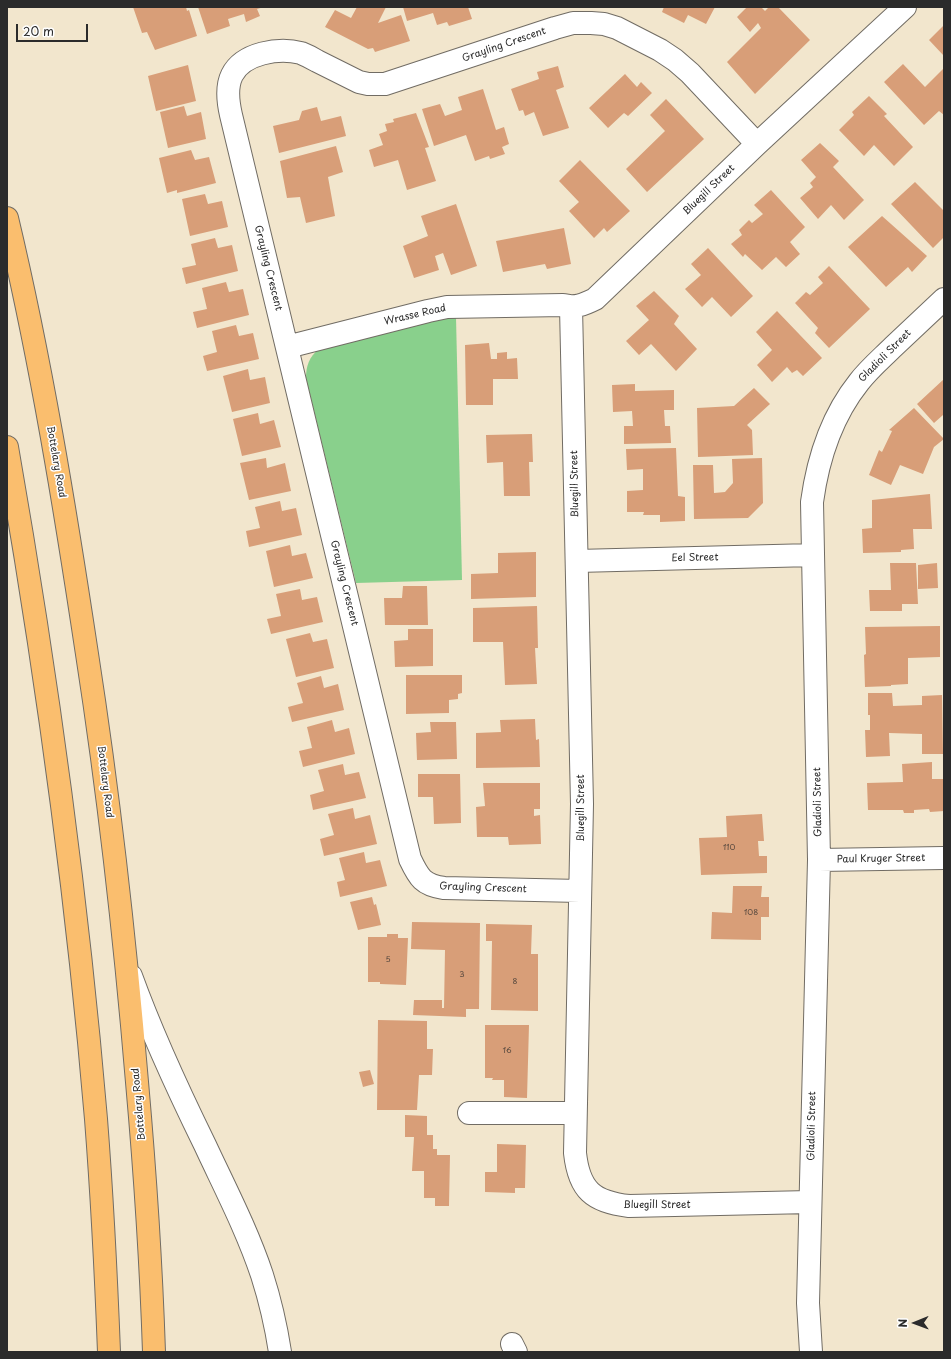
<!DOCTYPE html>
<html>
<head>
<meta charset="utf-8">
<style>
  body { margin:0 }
  #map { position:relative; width:951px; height:1359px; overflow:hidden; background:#f2e6cd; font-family:"Playpen Sans",sans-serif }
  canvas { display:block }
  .frame { position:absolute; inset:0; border:8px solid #2b2b2b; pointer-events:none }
  .north { position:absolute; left:895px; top:1303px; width:40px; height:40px; -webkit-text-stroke:3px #fff; paint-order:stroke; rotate:269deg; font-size:11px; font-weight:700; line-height:16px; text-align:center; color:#2b2b2b }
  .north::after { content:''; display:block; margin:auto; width:14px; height:18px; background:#2b2b2b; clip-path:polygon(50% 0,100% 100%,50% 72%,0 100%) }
  .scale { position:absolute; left:16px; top:24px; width:72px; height:18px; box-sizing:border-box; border:2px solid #2b2b2b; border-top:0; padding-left:5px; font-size:12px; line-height:14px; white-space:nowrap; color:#2b2b2b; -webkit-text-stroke:3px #fff; paint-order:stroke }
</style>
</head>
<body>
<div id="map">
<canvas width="951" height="1359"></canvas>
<div class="frame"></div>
<div class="north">N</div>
<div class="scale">20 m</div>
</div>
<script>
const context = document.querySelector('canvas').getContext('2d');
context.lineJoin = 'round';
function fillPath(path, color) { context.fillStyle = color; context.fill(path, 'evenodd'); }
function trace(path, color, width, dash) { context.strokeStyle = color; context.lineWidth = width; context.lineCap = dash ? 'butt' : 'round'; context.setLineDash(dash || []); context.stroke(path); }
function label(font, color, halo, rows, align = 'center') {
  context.font = font + ' "Playpen Sans",sans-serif'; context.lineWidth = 3; context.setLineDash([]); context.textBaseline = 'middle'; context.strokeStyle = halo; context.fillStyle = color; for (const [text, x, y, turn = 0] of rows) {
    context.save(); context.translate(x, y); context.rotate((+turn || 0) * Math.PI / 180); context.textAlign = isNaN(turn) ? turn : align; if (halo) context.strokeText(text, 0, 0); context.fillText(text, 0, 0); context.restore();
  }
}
const green = new Path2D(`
  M445,317H456L462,580L356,583L306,378C306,366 309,357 319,349Z`);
const building = new Path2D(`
  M133,7H186L187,11L189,10L197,36L155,50L147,32L142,33Z
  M198,7H264L257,9L260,16L246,22L244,14L228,19L230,26L207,34Z
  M357,7H386L378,23L401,15L410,41L375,52L373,48L368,49L325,27L335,10L351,18Z
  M403,7H468L472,19L449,26L447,22L437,25L433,13L407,21Z
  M664,7H715L706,24L688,15L684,23L662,12Z
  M747,7H761L765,11L769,7H778L810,40L755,94L727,62L761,28L758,23L750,32L737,17Z
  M944,25V56L929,40Z
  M903,64L925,87L944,68V115L939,111L924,125L884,82Z
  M188,65L196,101L156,111L148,76Z
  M558,66L564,87L556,90L569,128L543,136L534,112L525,116L523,110L519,111L511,89L539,79L537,72Z
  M625,74L637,87L641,82L652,93L628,116L624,113L608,128L589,108Z
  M483,89L496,130L504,127L509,144L502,147L505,154L490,159L489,156L475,161L466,135L434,146L422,109L440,104L445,116L462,110L458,97Z
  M869,96L887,114L884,116L913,147L894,166L874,145L864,156L839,130L854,115L852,112Z
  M666,99L704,139L647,192L626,169L665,131L650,115Z
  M184,106L187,116L201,112L206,139L168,148L160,112Z
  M317,107L321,121L341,116L346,136L279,153L273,126L299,120L302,111Z
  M416,113L429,147L425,148L436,181L407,190L398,160L374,167L369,150L383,145L379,134L387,131L385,124L394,122L393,119Z
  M820,143L839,161L833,167L864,200L844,220L831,205L818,219L800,198L813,187L810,183L816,177L801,160Z
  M336,146L343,172L328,177L335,216L306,223L300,197L287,198L280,161Z
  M191,150L195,160L209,157L216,183L177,193V190L167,193L159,158Z
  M580,160L630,211L607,232L604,228L594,238L569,211L579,202L559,181Z
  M915,182L943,210L944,209V237L933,248L891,204Z
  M771,190L805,227L790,242L800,254L786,267L776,257L762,270L745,254L743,257L731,244L742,235L739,230L749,220L752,223L763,214L754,205Z
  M205,194L208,204L222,201L228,227L190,236L182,199Z
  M456,204L477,266L451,275L443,253L435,256L439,270L414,278L403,246L428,236L421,216Z
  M882,216L927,256L912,272L908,267L886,287L848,247Z
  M564,228L571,264L547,269L545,264L503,272L496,241Z
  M215,238L218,248L232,245L238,271L186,284L182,268L196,265L191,244Z
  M708,248L753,296L731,317L712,297L702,307L685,289L701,275L691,264Z
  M829,266L870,309L829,348L815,333L818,328L795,303L806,292L810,295L823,283L818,277Z
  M226,282L229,292L243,289L249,315L197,328L193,312L207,309L202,288Z
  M654,291L679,316L674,324L697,349L676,371L651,344L639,355L626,341L649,320L636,306Z
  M777,311L822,358L803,376L797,370L792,373L787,367L772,382L757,365L772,350L756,332Z
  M236,325L239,336L253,333L259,359L207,371L203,356L217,352L212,331Z
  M489,343L491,359H497V353L507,352V359L517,358L518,379H493V405H466L465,345Z
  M248,369L250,380L265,377L270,403L232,412L223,376Z
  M944,379V416L943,415L934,423L917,404Z
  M635,384V391L674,390V410H664L665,426H670L671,443L624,444V426H633L632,411L613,412L612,385Z
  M754,388L770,404L747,425L752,430L753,455L698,457L697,408L734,406Z
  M914,408L944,439L934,447L923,474L900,465L891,485L869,475L879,450L882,452L892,431L889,430Z
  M258,413L260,424L274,420L281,447L242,456L233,419Z
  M532,434L533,462H529L530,496H504L503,462L487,463L486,435Z
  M676,448L678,496L685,497V521L660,522V515H643L644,512H627V491L643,490V469L627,470L626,449Z
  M266,458L267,468L285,463L291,491L249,500L240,463Z
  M762,458L763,503L748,518L694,519L693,465H713L714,493L725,492L733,483L732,459Z
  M930,494L932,529H913L914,549L901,550V552L863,553L862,529L872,528V500Z
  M280,501L282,511L296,508L302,535L249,547L246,531L260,528L255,507Z
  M290,545L292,556L306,553L313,578L274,587L266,551Z
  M536,552V597L471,599V574L498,573V553Z
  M890,563H916L918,604H902V611H870L869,590H891Z
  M937,563L938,588L918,589V565Z
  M403,586H427L428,625H385L384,598H402Z
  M300,589L302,600L317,597L323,622L271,634L267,619L281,616L276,594Z
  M537,606L538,648H535L537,684L505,685L503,642H473V608Z
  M940,626V657L908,658V684L891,685V686L865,687L864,655L866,654L865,627Z
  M408,629H433V666L395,667L394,641L408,640Z
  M310,633L313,642L327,639L334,668L296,677L286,639Z
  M406,675H462V693L458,694V699L449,700V713L406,714Z
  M321,676L324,688L338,684L344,710L292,722L288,707L303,703L297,683Z
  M868,693H892L893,706L922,705V696L942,695L943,754H922V734L889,733L890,756L866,757L865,730H870V715H868Z
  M535,719L536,740L539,739L540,767L476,768V733L501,732L500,720Z
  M332,720L335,732L349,728L355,754L303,767L299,751L312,748L307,727Z
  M430,722H456L457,759L417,760L416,733L431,732Z
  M932,762V779H943L944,811L930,812L929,809L914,810V813H904L903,810H868L867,783L903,782L902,764Z
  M343,764L345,775L359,772L366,798L313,810L310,795L324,791L318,770Z
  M418,774H460L461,823L434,824L433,797H418Z
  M483,783H540V809H534V816L540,815L541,844L509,845L508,837H477L476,807L485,806Z
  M353,808L355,819L370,815L377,844L324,856L320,839L334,835L328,814Z
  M762,814L764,841H758L759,856H767V873L701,875L699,838L727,837L726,816Z
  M364,852L366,863L380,860L387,886L340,897L337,882L345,880L339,858Z
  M733,886H762L761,897H769V917H761V940L711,939L712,912L732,913Z
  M372,897L374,905L376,904L381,925L358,930L350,902Z
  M412,922L480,923L479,1009H466V1017L413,1015L414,1000H442V1008H444L445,950L411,949Z
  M486,924L532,925L531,954H538V1011L491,1010L492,941H486Z
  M387,934H398V938H408L406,985L380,984V982H368V937H387Z
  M378,1020L427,1021V1049H433L432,1075H419L417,1110H377Z
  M485,1025H529L527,1098L504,1097V1080H492L493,1078H485Z
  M370,1070L374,1084L363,1087L359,1072Z
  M405,1115L427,1116V1135H433V1149H437V1155H450L449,1206H435V1198H424V1171H412L414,1137H405Z
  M497,1144L526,1145L525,1188H515V1193L485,1192V1172H497Z`);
const minor = new Path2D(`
  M571,307L582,804L575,1153C579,1190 593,1202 629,1206L810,1202
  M287,347L428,311L447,307L563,305C575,308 583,305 595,299L757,144L905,7
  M577,561L813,555
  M819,860L944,858
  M580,891L444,888C423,885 419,878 410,859L231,115C228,102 226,87 232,75C243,53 279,47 301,53C306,55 312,58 317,61C331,68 345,75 359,82L368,84H385L555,28L573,23H591L604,24L617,28L660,50L675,60L690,73L757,144
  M131,976C152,1034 178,1090 205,1145C225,1188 247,1230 262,1275C270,1300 276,1326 280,1352
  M469,1113H575
  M512,1344L516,1352
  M811,1352L808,1303L819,860L812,502C818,458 831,417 859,382C869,369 882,358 893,347C910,331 927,315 944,299`);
const major = new Path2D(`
  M7,218C41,361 65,508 87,654C109,796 125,939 137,1082C145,1172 151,1262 154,1352
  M7,447C46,670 77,894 96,1119C102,1196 106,1274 109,1352`);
const numberNames = [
  ["110",729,848],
  ["108",751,913],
  ["5",388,960],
  ["3",462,975],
  ["8",515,982],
  ["16",507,1051]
];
const streetNames = [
  ["Grayling Crescent",504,45,-19],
  ["Bluegill Street",709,190,-44],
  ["Grayling Crescent",268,268,76],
  ["Wrasse Road",415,315,-13],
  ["Gladioli Street",885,356,-45],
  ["Bottelary Road",56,462,80],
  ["Bluegill Street",575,484,-91],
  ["Eel Street",695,558,-1],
  ["Grayling Crescent",344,583,76],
  ["Bottelary Road",105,782,83],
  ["Gladioli Street",818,802,-91],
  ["Bluegill Street",581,808,-90],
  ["Paul Kruger Street",881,859,-1],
  ["Grayling Crescent",483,888,2],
  ["Bottelary Road",139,1104,-95],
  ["Gladioli Street",812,1126,-89],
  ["Bluegill Street",657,1205]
];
fillPath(green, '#89d08c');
fillPath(building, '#d89e78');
trace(minor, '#716c64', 24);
trace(major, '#716c64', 24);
trace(minor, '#fff', 22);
trace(major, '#fabe6e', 22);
label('8px', '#56483e', null, numberNames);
label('10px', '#2b2b2b', '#fff', streetNames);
</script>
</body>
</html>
